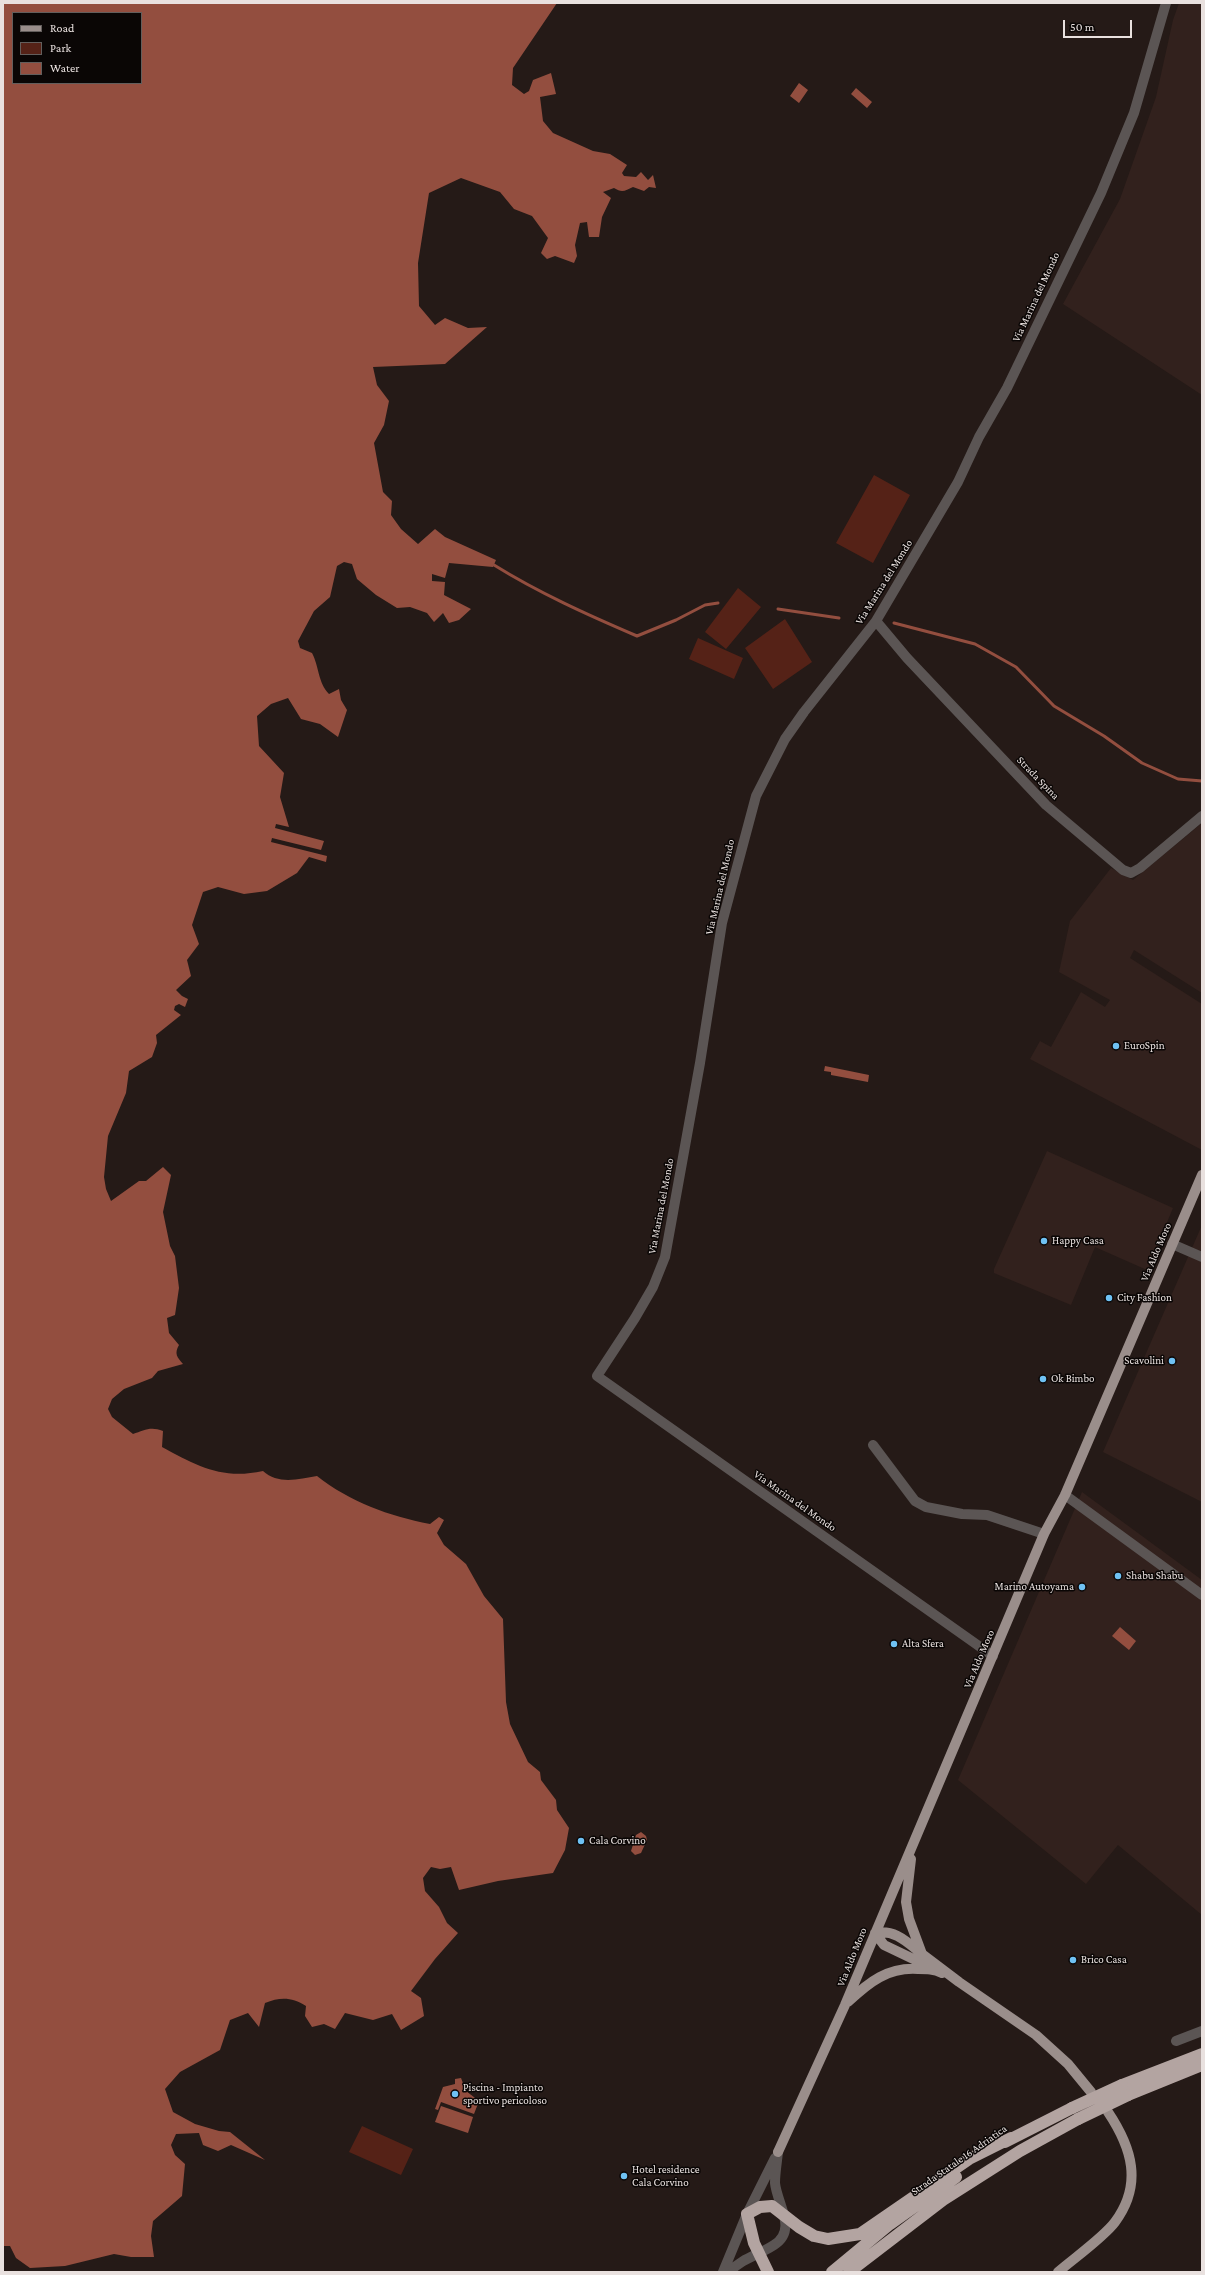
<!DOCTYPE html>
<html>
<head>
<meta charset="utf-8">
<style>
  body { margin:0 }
  #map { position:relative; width:1205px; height:2275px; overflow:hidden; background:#251a17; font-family:"Crimson Pro",serif }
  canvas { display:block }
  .frame { position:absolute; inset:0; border:4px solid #e9e1df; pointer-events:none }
  .legend { position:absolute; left:12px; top:12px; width:130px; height:72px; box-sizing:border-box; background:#0a0605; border:1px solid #635e5c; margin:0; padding:5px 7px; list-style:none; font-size:12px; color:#e9e1df }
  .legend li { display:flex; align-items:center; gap:8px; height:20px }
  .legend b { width:20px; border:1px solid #635e5c }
  .scale { position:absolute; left:1063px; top:20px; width:69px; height:18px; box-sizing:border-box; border:2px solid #e9e1df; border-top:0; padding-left:5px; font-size:12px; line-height:14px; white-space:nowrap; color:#e9e1df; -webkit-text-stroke:3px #0a0605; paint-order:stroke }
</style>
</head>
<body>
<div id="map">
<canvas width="1205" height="2275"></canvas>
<div class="frame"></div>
<ul class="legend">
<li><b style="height:5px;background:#9a8e8b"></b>Road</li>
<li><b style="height:11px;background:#552217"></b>Park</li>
<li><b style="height:11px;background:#934e3f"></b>Water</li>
</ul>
<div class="scale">50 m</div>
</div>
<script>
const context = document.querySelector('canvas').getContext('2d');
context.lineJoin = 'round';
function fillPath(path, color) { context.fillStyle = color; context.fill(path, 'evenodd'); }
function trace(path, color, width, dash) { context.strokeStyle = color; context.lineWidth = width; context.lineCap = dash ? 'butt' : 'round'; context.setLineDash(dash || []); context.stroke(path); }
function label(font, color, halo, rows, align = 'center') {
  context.font = font + ' "Crimson Pro",serif'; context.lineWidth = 3; context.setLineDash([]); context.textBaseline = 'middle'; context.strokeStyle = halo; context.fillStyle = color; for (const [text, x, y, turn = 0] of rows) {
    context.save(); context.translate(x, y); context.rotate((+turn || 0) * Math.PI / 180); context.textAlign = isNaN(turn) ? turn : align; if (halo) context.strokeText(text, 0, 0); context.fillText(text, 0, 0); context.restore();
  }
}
const built = new Path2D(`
  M1179,3H1202V395L1063,304L1120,199L1156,97L1173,20Z
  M1202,823V993L1134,950L1130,958L1202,1004V1150L1030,1059L1040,1041L1051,1047L1081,992L1105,1007L1110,1000L1059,972L1070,921L1111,868L1133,880Z
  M1047,1151L1173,1208L1147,1270L1095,1247L1071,1305L994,1273V1269Z
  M1202,1225V1502L1103,1452Z
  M1082,1492L1202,1580V1915L1118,1845L1086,1884L958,1780Z`);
const green = new Path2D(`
  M874,475L910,495L873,563L836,543Z
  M738,588L761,607L726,649L705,632Z
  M785,619L812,662L773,689L745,648Z
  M698,638L743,658L734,679L689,659Z
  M362,2126L413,2149L401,2175L349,2152Z`);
const water = new Path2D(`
  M3,3H557L513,68L512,85L524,94L529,91L533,80L551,73L556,94L540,97L543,121L553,133L593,151L610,154L627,165L622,173L624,176L636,177L641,172L648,180L653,175L656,188L649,187L644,191L633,187C625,191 622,193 614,188L603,192L611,198L602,217L599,237H589L587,222L580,223L575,245L577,256L574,263L555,256L547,259L541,253L548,238L532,216L514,209L500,192L461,178L429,193L418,263L419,306L435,325L445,318L468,328L487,327L445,364L373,367L377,385L389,401L384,425L374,443L383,492L392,501L391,515L401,529L418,544L435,529L445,537L496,560L493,567L449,563L445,578L432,574V581L445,582L444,595L471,609L459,620L449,623L443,613L434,622L427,613L410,607L397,608L376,595L357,579L352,564L344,562L337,566L330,597L314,611L298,641L300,648L312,653C319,666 318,683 329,694L339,689L341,700L347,710L338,737L320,724L301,719L288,698L271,704L257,716L259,746L284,773L280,797L289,827L276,824L275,828L324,841L321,850L272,838L271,842L327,856L326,862L309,857L297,873L267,891L244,894L218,887L203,892L192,925L199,944L187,960L191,976L176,990L182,996L188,999L185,1007L179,1004L175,1006L174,1010L181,1015L156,1035L157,1043L152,1057L129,1071L126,1093L108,1136L104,1177L106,1189L111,1201L139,1181H146L163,1167L171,1175L163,1212L170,1246L175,1256L179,1288L175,1315L167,1318L169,1333L179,1345C174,1354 177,1357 183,1364L158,1371L152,1378L124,1389L112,1399L108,1409L112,1417L133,1434C144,1430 151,1426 163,1431L162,1447C197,1466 222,1480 263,1471C278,1485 299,1479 317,1476C350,1502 389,1516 430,1524L439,1517L444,1520L437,1533L444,1545L466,1564L484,1596L503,1619L506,1702L510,1724L528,1762L540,1772L541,1780L556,1800L557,1810L569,1828L565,1850L553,1873L498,1881L459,1890L451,1867L440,1869L431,1867L423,1878L425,1891L439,1907L447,1923L458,1933L435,1959L411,1991L421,1998L424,2016L401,2030L392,2014L373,2020L345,2013L335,2029L324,2024L312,2027L305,2016L306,2006C292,1997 280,1997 265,2003L259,2027L248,2013L230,2020L220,2050L180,2072L165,2089L173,2112L195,2124L219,2131L230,2132L265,2160L231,2145L218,2151L203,2145L199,2133L176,2134L171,2145L175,2155L185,2164L182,2196L153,2221L151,2236L154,2257H131L114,2254L65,2266L30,2268L16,2258L10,2246H3ZM13,13H141V83H13Z
  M799,83L808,90L799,103L790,96Z
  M856,88L872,102L867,108L851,94Z
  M825,1066L869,1075L868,1082L831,1075V1072L824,1071Z
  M1120,1627L1136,1641L1129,1650L1112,1636Z
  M641,1832L646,1836L647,1840L641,1853L635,1855L631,1851L636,1835Z
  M461,2078L466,2091L479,2101L474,2114L441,2102L438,2110L435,2109L443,2087L455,2084V2079Z
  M441,2106L473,2117L468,2133L435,2122Z`);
const stream = new Path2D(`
  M494,565C539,593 588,615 637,636L676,620L705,605L718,603
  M778,609L839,618
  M894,623L975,644L1016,667L1054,706L1104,736L1142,763L1178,779L1202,781`);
const minor = new Path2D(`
  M876,621L907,658L1046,805L1123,870L1131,873L1140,868L1202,816
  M1172,1244L1202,1257
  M873,1445L915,1501L926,1507L962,1514L987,1515L1044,1534
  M1065,1495L1202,1595
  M993,1656L597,1376L635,1318L653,1287L665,1257L700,1063L722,923L756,796L785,739L804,712L876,621L958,482L979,437L1007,388L1101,193L1134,113L1166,3
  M1176,2041L1202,2031
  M723,2272L747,2214L775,2158
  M729,2272C744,2257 757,2256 774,2245C798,2230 777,2204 775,2183C775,2173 777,2162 778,2152`);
const major = new Path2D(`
  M911,1859L906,1902L909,1919L922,1954L959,1982L1036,2035L1068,2064L1091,2092
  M922,1954C907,1942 895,1929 875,1933L884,1945L930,1967
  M848,2002C869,1982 888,1967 918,1969C927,1969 934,1969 942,1973
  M778,2152L845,2005L1044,1534L1065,1495L1202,1175
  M1058,2272C1073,2259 1104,2237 1115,2222C1143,2184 1132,2148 1108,2112`);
const highway = new Path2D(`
  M1122,2085L1202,2054
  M1128,2095L1202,2065
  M1005,2142L1072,2108
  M768,2272L754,2243L747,2214L760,2207L772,2206L799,2227L814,2236L828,2239L860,2234L969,2159L1011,2138
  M832,2272L890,2224L956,2177
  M849,2272L943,2200L1020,2151L1078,2119`);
const highwayBridge = new Path2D(`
  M1072,2108L1122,2085
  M1078,2119L1128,2095`);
const markers = [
  [1116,1046,4,"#6fc2f4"],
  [1044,1241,4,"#6fc2f4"],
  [1109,1298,4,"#6fc2f4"],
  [1172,1361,4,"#6fc2f4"],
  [1043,1379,4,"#6fc2f4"],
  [1118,1576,4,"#6fc2f4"],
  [1082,1587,4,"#6fc2f4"],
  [894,1644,4,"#6fc2f4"],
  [581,1841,4,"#6fc2f4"],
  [1073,1960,4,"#6fc2f4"],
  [455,2094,4,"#6fc2f4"],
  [624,2176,4,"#6fc2f4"]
];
const streetNames = [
  ["Via Marina del Mondo",1036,297,-65],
  ["Via Marina del Mondo",884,582,-58],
  ["Strada Spina",1038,778,46],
  ["Via Marina del Mondo",720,887,-77],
  ["Via Marina del Mondo",661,1206,-79],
  ["Via Aldo Moro",1156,1252,-67],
  ["Via Marina del Mondo",795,1501,35],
  ["Via Aldo Moro",979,1659,-67],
  ["Via Aldo Moro",852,1957,-68],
  ["Strada Statale 16 Adriatica",959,2160,-35]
];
const poiNames = [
  ["EuroSpin",1124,1046],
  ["Happy Casa",1052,1241],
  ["City Fashion",1117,1298],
  ["Scavolini",1164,1361,"right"],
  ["Ok Bimbo",1051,1379],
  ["Shabu Shabu",1126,1576],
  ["Marino Autoyama",1074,1587,"right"],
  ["Alta Sfera",902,1644],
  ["Cala Corvino",589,1841],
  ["Brico Casa",1081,1960],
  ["Piscina - Impianto",463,2088],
  ["sportivo pericoloso",463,2101],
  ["Hotel residence",632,2170],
  ["Cala Corvino",632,2183]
];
fillPath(built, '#32211d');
fillPath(green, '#552217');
fillPath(water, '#934e3f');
trace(stream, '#934e3f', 3);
trace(minor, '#5b5554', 10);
trace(major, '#9a8e8b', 10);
trace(highway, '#b3a4a1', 12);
trace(highwayBridge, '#b3a4a1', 12);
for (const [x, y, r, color] of markers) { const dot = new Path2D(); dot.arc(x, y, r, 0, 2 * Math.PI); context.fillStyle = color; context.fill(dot); trace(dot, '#0a0605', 1.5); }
label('11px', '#e9e1df', '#0a0605', streetNames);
label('11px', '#e9e1df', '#0a0605', poiNames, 'left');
</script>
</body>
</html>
